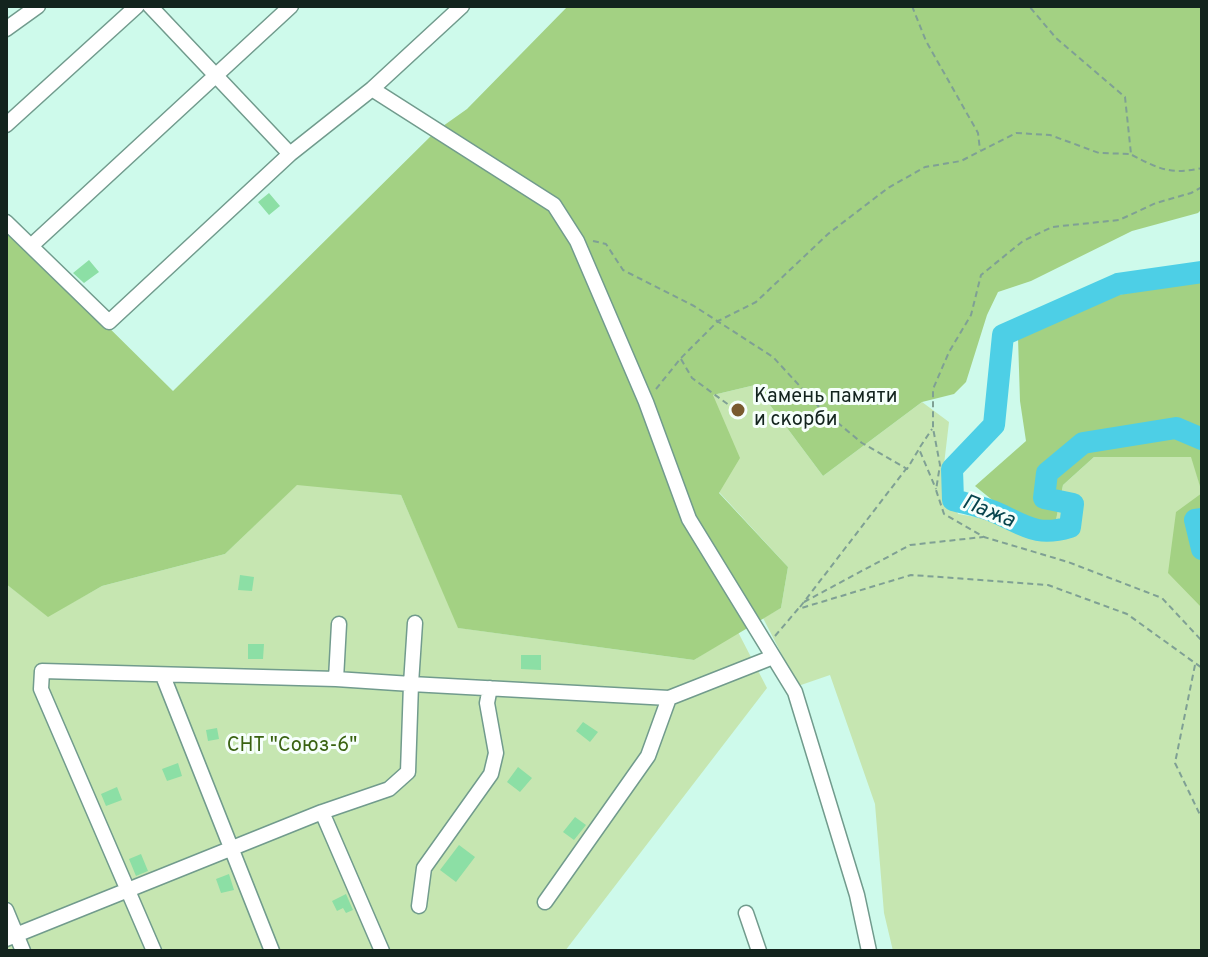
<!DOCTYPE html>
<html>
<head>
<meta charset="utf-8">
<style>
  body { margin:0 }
  #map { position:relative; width:1208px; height:957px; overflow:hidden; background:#cefaeb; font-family:Overpass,sans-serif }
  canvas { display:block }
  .frame { position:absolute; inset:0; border:8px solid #13241e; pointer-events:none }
</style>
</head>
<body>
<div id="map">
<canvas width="1208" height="957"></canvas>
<div class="frame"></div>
</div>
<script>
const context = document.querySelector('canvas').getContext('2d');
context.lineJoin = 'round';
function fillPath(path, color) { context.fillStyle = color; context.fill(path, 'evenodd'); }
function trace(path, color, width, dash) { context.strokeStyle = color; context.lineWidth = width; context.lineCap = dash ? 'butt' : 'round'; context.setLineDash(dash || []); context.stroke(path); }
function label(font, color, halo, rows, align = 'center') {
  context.font = font + ' Overpass,sans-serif'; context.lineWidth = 6; context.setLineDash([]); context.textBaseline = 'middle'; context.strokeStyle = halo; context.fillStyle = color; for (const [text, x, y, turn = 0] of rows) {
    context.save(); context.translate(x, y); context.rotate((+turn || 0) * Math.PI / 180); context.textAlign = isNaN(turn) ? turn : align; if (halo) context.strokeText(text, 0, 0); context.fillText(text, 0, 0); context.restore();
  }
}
const green = new Path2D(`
  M755,385L823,476L922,402L949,422L943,473L958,514L1023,525L1056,520L1063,485L1094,457H1192L1202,493L1199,603L1202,608V951H893L884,913L875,804L830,675L798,686L763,618L781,608L788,567L719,492L713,395Z
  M297,484L401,495L459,628L694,660L738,632L767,688L565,951H6V584L48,616L102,586L225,554Z`);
const forest = new Path2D(`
  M568,6H1202V209L1198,213L1132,231L1031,281L998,292L987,315L966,382L954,394L922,402L823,476L755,385L713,395L740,458L719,493L788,567L781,608L694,660L458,628L401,495L297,485L225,554L102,586L48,617L6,584V226L173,391L436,131L467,109Z
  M1202,281V608L1168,573L1176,512L1202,493L1191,457H1094L1063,485L1056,520L1023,525L975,486L1026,441L1020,401L1018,338L1117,295Z`);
const river = new Path2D(`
  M1202,272L1118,284L1003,335L994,425L952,469L953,500C968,504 984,507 997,513C1026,526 1037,537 1070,527L1073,504L1044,498L1047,473L1083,443L1176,428L1202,439
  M1202,519L1195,520L1202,549`);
const building = new Path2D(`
  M269,193L280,206L269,215L258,202Z
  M89,260L99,272L84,283L73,273Z
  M240,575L254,577L252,591L238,590Z
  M248,644H264L263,659H248Z
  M521,655H541V670L521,669Z
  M583,722L598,732L590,742L576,731Z
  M217,728L219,739L208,741L206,730Z
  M178,763L182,776L167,781L162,769Z
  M518,767L532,778L520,792L507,782Z
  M117,787L122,800L106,806L101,794Z
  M575,817L586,825L574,840L563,832Z
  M459,845L475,857L456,882L440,870Z
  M141,854L148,871L136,876L129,859Z
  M229,874L234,890L221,893L216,879Z
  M346,894L353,910L346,913L343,908L337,911L332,901Z`);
const path = new Path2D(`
  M912,6L926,41L978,133L980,150
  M1132,155C1159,169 1171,175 1202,168
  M1202,187L1191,193L1156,203L1119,220L1052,227L1023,241L981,275L971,315L949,352L933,389V428L940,465L936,490L944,514L984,537L1068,562L1162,598L1202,641
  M593,241L606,244L623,270L694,306L773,357L820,408L862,443L907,469L919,449L936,489
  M681,359L692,378L737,411
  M656,389L681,358L718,321L756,302L828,234L888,188L925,167L961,161L1016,133L1050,135L1099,153L1131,154L1125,97L1056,38L1029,6
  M920,447L932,429
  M804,602L910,545L983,537
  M800,607L906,469
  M775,636L798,609L911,575L954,578L1048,585L1127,614L1202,668
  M1195,665L1175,763L1202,819`);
const minor = new Path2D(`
  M150,6L290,154L372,89L462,6
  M6,29L38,6
  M372,89L554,205L577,241L646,402L689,519L795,692L857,895L869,951
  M6,125L137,6
  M6,222L109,322L290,154
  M31,246L291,6
  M163,676L272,951
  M336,679L339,624
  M322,812L382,951
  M545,902L648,756L669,698
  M419,906L424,868L491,774L496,753L487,703L490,688
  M6,910L23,951
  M746,913L759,951
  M6,939L322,812L389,789L408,772L411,684L669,698L773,657
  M154,951L41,689L42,671L336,679L411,684L415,623`);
const markers = [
  [738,410,8,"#795b2f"]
];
const poiNames = [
  ["Камень памяти",754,398],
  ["и скорби",754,421]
];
const parkNames = [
  ["СНТ \"Союз-6\"",292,747]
];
const waterNames = [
  ["Пажа",988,513,22]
];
fillPath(green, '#c6e6b1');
fillPath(forest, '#a3d183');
trace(river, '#4dcfe6', 22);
fillPath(building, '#8cdfa5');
trace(minor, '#719b8d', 17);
trace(path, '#7fa094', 2, [6, 4]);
trace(minor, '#fff', 14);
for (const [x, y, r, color] of markers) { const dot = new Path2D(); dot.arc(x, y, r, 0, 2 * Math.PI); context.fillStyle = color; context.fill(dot); trace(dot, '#f6fffb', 3); }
label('20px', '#13241e', '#f6fffb', poiNames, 'left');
label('20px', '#396211', '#f6fffb', parkNames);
label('italic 22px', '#07444d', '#f6fffb', waterNames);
</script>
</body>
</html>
